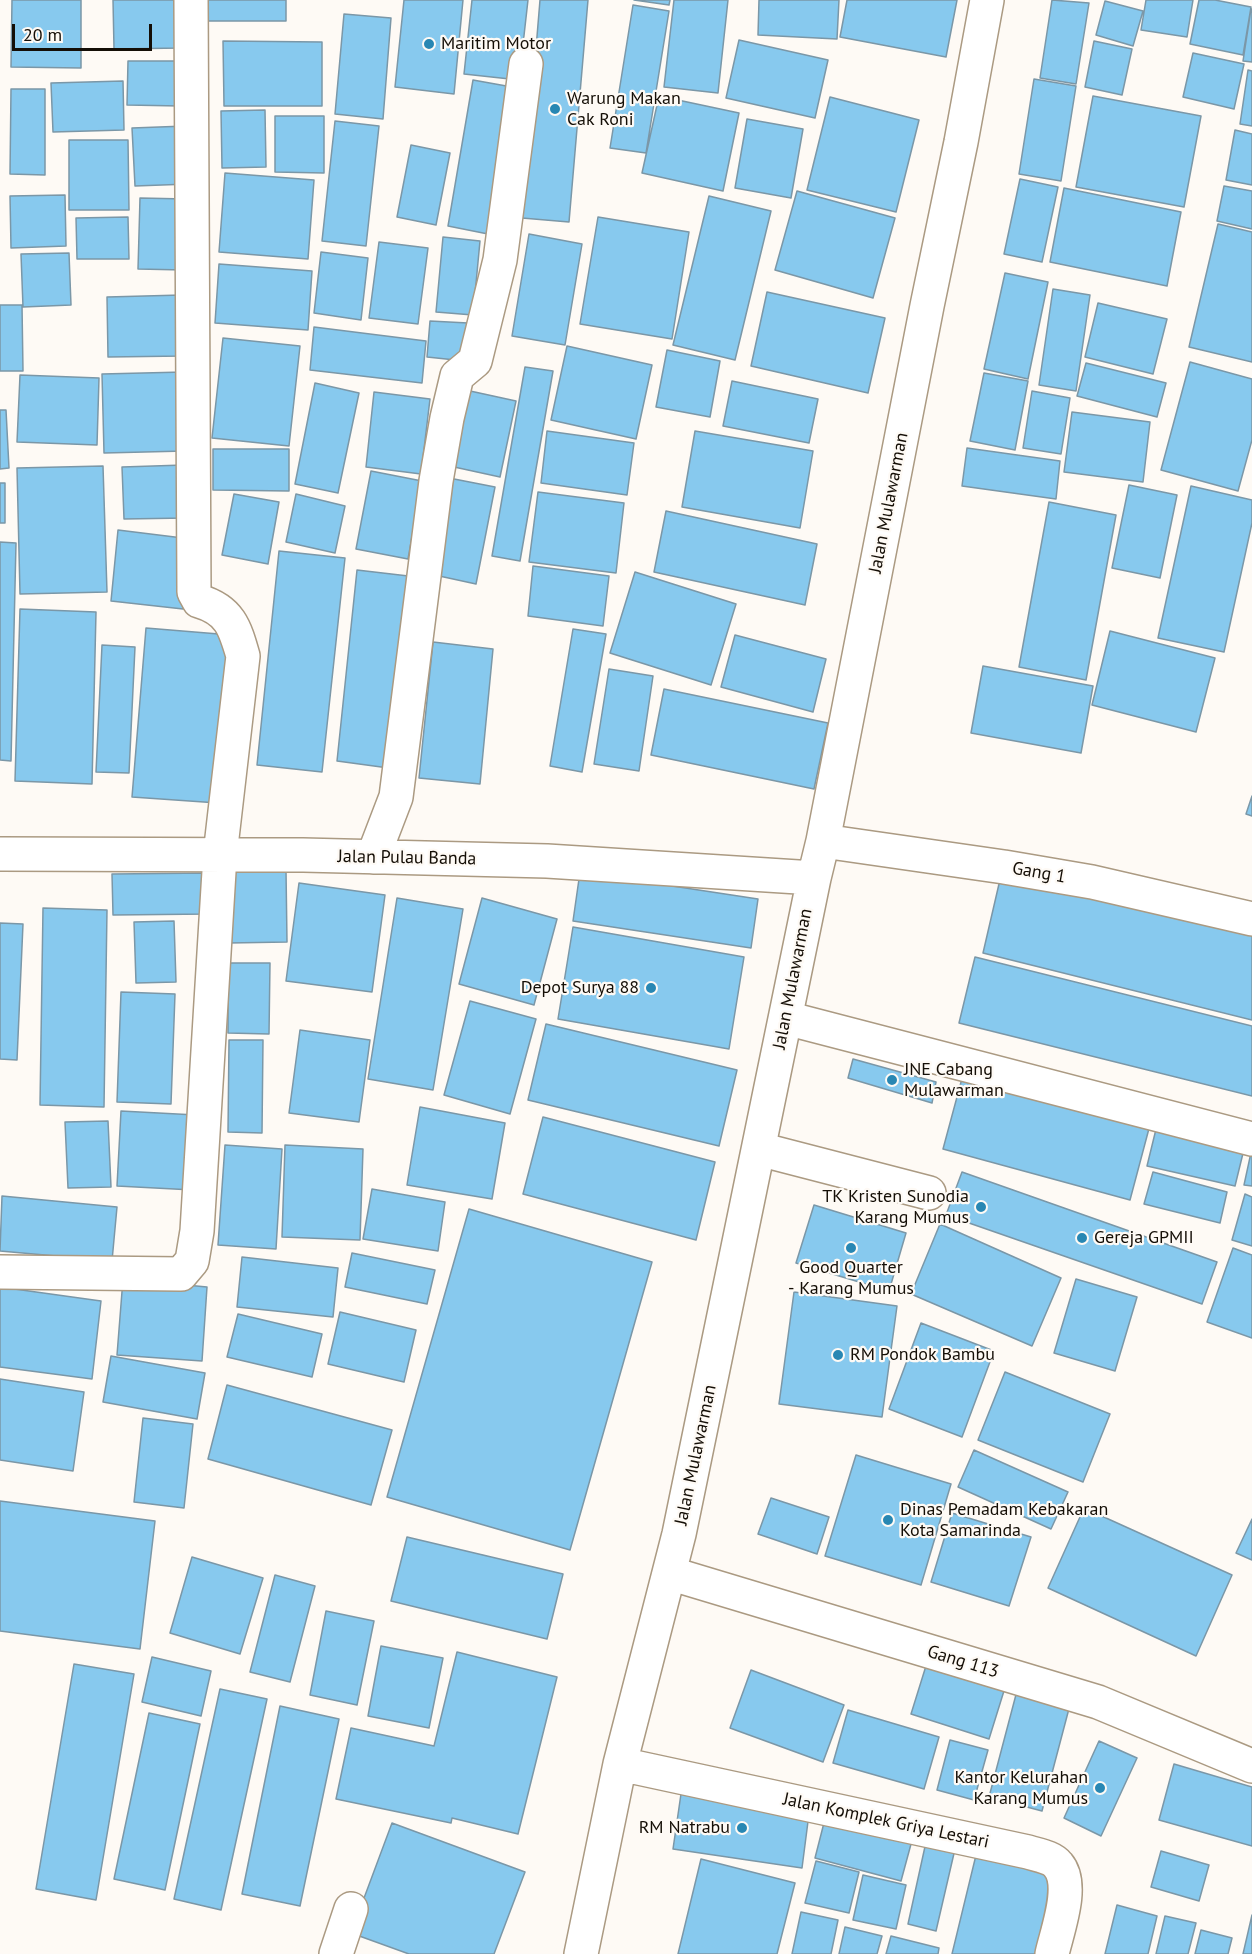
<!DOCTYPE html>
<html>
<head>
<meta charset="utf-8">
<style>
  body { margin:0 }
  #map { position:relative; width:1252px; height:1954px; overflow:hidden; background:#fefaf5; font-family:"PT Sans",sans-serif }
  canvas { display:block }
  .scale { position:absolute; left:12px; top:24px; width:140px; height:27px; box-sizing:border-box; border:3px solid #140e06; border-top:0; padding-left:8px; font-size:18px; line-height:21px; white-space:nowrap; color:#140e06; -webkit-text-stroke:4px #fefaf5; paint-order:stroke }
</style>
</head>
<body>
<div id="map">
<canvas width="1252" height="1954"></canvas>
<div class="scale">20 m</div>
</div>
<script>
const context = document.querySelector('canvas').getContext('2d');
context.lineJoin = 'round';
function fillPath(path, color) { context.fillStyle = color; context.fill(path, 'evenodd'); }
function trace(path, color, width, dash) { context.strokeStyle = color; context.lineWidth = width; context.lineCap = dash ? 'butt' : 'round'; context.setLineDash(dash || []); context.stroke(path); }
function label(font, color, halo, rows, align = 'center') {
  context.font = font + ' "PT Sans",sans-serif'; context.lineWidth = 4.5; context.setLineDash([]); context.textBaseline = 'middle'; context.strokeStyle = halo; context.fillStyle = color; for (const [text, x, y, turn = 0] of rows) {
    context.save(); context.translate(x, y); context.rotate((+turn || 0) * Math.PI / 180); context.textAlign = isNaN(turn) ? turn : align; if (halo) context.strokeText(text, 0, 0); context.fillText(text, 0, 0); context.restore();
  }
}
const building = new Path2D(`
  M12,0H81V68L11,67Z
  M113,0H181L182,48L114,49Z
  M208,0H286V21H208Z
  M404,0H463L454,94L395,87Z
  M472,0H528L519,80L464,74Z
  M540,0H588L569,222L522,218Z
  M634,0H670L669,5Z
  M674,0H728L718,93L664,87Z
  M759,0H839L837,39L758,35Z
  M847,0H957L946,57L840,37Z
  M1052,0L1089,3L1076,84L1040,78Z
  M1146,0H1193L1187,37L1141,30Z
  M1199,0H1215L1251,7L1243,55L1190,44Z
  M1105,1L1143,11L1133,46L1096,35Z
  M633,5L669,11L646,153L610,148Z
  M1251,9H1252V62L1243,61Z
  M344,14L391,18L383,119L335,114Z
  M739,40L828,60L815,118L726,98Z
  M223,41L322,42V106H224Z
  M1094,41L1132,49L1122,95L1085,87Z
  M1193,53L1244,64L1234,109L1183,97Z
  M128,61H181L180,106L127,105Z
  M1248,70L1252,71V126L1240,124Z
  M1034,79L1076,86L1061,181L1019,174Z
  M473,80L512,87L488,234L448,226Z
  M123,81L124,130L53,132L51,83Z
  M11,89H45V175L10,174Z
  M659,96L739,113L723,191L642,173Z
  M1093,96L1201,116L1184,207L1076,187Z
  M830,97L919,120L896,212L807,190Z
  M265,110L266,167L222,168L221,111Z
  M275,116H324V173L275,172Z
  M747,119L803,129L791,198L735,188Z
  M335,121L379,126L366,246L322,241Z
  M186,126L189,184L135,186L132,128Z
  M1235,130L1252,134V185L1226,180Z
  M69,140H128L129,210H69Z
  M411,145L450,153L436,225L397,217Z
  M225,173L314,180L308,259L219,252Z
  M1020,179L1058,187L1042,262L1004,254Z
  M1224,186L1252,191V229L1217,221Z
  M1064,188L1181,212L1167,286L1050,262Z
  M797,191L895,218L873,298L775,270Z
  M65,195L66,246L11,248L10,196Z
  M709,196L771,211L735,360L673,345Z
  M140,198L186,199L184,270L138,269Z
  M128,217L129,259H77L76,218Z
  M598,217L689,232L672,339L580,324Z
  M1218,224L1252,232V362L1189,347Z
  M529,234L582,244L565,345L512,336Z
  M443,237L480,241L473,315L436,312Z
  M379,242L428,248L418,324L369,318Z
  M321,252L368,258L361,320L314,313Z
  M69,253L71,305L23,307L21,254Z
  M219,264L312,271L308,330L215,323Z
  M1005,273L1048,282L1028,379L984,369Z
  M1053,289L1090,295L1076,391L1039,385Z
  M767,292L885,318L868,393L751,366Z
  M182,295L183,356L108,357L107,297Z
  M1098,303L1167,319L1153,374L1085,357Z
  M0,305H22L23,371H0Z
  M430,321L468,323L465,361L427,357Z
  M314,327L426,341L422,383L310,370Z
  M223,338L300,346L289,446L212,438Z
  M567,346L652,365L636,439L551,420Z
  M667,350L720,361L710,417L656,407Z
  M1190,362L1252,379V440L1238,491L1161,470Z
  M1086,363L1166,383L1157,417L1077,396Z
  M525,367L553,371L520,561L492,556Z
  M184,372L185,451L104,453L102,374Z
  M984,373L1028,381L1015,450L970,441Z
  M20,375L99,378L97,445L17,442Z
  M732,381L818,399L809,443L723,426Z
  M315,383L359,393L338,493L295,484Z
  M461,389L516,401L500,477L445,465Z
  M1032,391L1070,398L1061,454L1023,448Z
  M374,392L430,399L421,474L366,467Z
  M0,410H6L9,468L0,469Z
  M1072,412L1150,422L1143,482L1064,472Z
  M547,431L634,443L627,495L541,483Z
  M695,431L813,451L800,528L682,507Z
  M967,448L1060,461L1056,499L962,486Z
  M213,449H289V491L213,490Z
  M184,465L186,518L124,519L122,467Z
  M103,466L107,592L20,594L17,468Z
  M371,471L422,481L408,559L356,549Z
  M449,478L495,487L476,584L430,574Z
  M0,483H5V523H0Z
  M1129,485L1177,495L1160,578L1112,568Z
  M1191,486L1252,500V523L1224,652L1158,638Z
  M538,492L624,503L616,573L529,562Z
  M234,494L279,502L268,564L222,555Z
  M296,494L345,506L335,553L286,542Z
  M1049,502L1116,515L1086,680L1019,667Z
  M666,511L817,544L805,605L654,572Z
  M118,530L191,539L183,609L111,601Z
  M0,542L16,543L11,761L0,760Z
  M279,551L345,558L322,772L257,765Z
  M533,566L609,576L603,626L528,616Z
  M357,570L417,577L396,769L337,761Z
  M635,572L736,604L711,685L610,653Z
  M20,609L96,612L92,784L15,781Z
  M146,628L231,635L218,803L132,797Z
  M573,629L606,634L582,772L550,766Z
  M1110,631L1215,658L1196,732L1092,705Z
  M735,635L826,659L813,712L721,687Z
  M433,642L493,649L480,784L419,778Z
  M102,645L135,647L129,773L96,772Z
  M983,666L1093,686L1081,753L971,733Z
  M609,669L653,676L639,771L594,764Z
  M664,689L828,723L814,789L651,755Z
  M1252,796V816L1246,814Z
  M286,870L287,942L229,943L228,871Z
  M1002,871L1252,933V1020L983,953Z
  M580,872L758,899L751,948L573,921Z
  M209,873V914L113,915L112,874Z
  M299,883L385,895L372,992L286,981Z
  M397,898L463,909L433,1090L368,1079Z
  M482,898L557,919L534,1005L459,984Z
  M43,908L107,910L104,1107L40,1105Z
  M174,921L176,982L136,983L134,922Z
  M0,923L23,924L17,1060L0,1059Z
  M573,927L744,957L729,1049L558,1019Z
  M975,957L1252,1026V1096L959,1023Z
  M228,963H270L269,1034L228,1033Z
  M121,992L175,994L171,1104L117,1102Z
  M470,1001L536,1019L510,1114L444,1095Z
  M546,1024L737,1070L719,1146L528,1100Z
  M300,1030L370,1040L359,1122L289,1113Z
  M229,1040H263L262,1133L228,1132Z
  M853,1059L936,1082L932,1103L848,1078Z
  M964,1071L1151,1121L1130,1200L943,1149Z
  M420,1107L505,1123L492,1199L407,1185Z
  M121,1111L196,1115L193,1190L117,1186Z
  M543,1117L715,1162L696,1240L523,1194Z
  M108,1121L111,1187L68,1188L65,1122Z
  M1158,1121L1246,1141L1235,1186L1147,1166Z
  M225,1145L282,1149L276,1249L218,1245Z
  M285,1145L363,1149L360,1240L282,1237Z
  M1252,1148V1186L1244,1185Z
  M962,1172L1217,1262L1202,1304L946,1215Z
  M1153,1172L1227,1192L1220,1223L1144,1204Z
  M372,1189L445,1202L438,1251L363,1239Z
  M1245,1194L1252,1197V1246L1232,1240Z
  M2,1196L117,1207L112,1261L0,1251Z
  M814,1205L906,1233L889,1291L796,1263Z
  M469,1209L652,1262L570,1550L387,1497Z
  M940,1224L1061,1278L1032,1346L911,1294Z
  M1233,1248L1252,1255V1338L1207,1322Z
  M352,1253L435,1270L427,1304L345,1287Z
  M242,1257L338,1268L333,1317L237,1307Z
  M123,1279L207,1287L202,1361L117,1355Z
  M1076,1279L1137,1297L1115,1371L1054,1353Z
  M0,1287L101,1301L92,1379L0,1367Z
  M794,1292L897,1306L882,1417L779,1404Z
  M340,1312L416,1330L404,1382L328,1364Z
  M238,1314L322,1334L312,1377L227,1357Z
  M921,1323L994,1351L962,1437L889,1409Z
  M111,1356L205,1373L197,1419L103,1402Z
  M1005,1372L1110,1414L1083,1482L978,1440Z
  M0,1379L84,1392L73,1471L0,1460Z
  M227,1385L392,1430L371,1505L208,1459Z
  M143,1418L193,1424L184,1508L134,1502Z
  M974,1450L1068,1492L1051,1529L958,1487Z
  M856,1455L951,1484L921,1585L825,1556Z
  M771,1498L829,1517L817,1554L758,1534Z
  M0,1501L155,1521L140,1649L0,1631Z
  M1084,1508L1232,1575L1196,1656L1048,1588Z
  M952,1513L1031,1537L1009,1606L931,1582Z
  M1252,1519V1560L1236,1553Z
  M407,1537L563,1574L547,1639L391,1601Z
  M192,1557L263,1578L240,1654L170,1633Z
  M275,1575L315,1586L290,1682L250,1672Z
  M326,1611L374,1621L357,1705L310,1695Z
  M381,1646L443,1658L429,1728L368,1716Z
  M457,1652L557,1677L518,1834L452,1818L451,1823L336,1799L351,1728L434,1746Z
  M930,1653L1008,1678L989,1739L911,1714Z
  M152,1657L211,1671L201,1716L142,1702Z
  M74,1664L134,1674L96,1900L36,1889Z
  M751,1670L844,1705L823,1762L730,1728Z
  M1018,1687L1071,1701L1042,1811L989,1797Z
  M220,1689L267,1699L221,1910L174,1899Z
  M280,1706L339,1719L300,1906L242,1894Z
  M848,1710L939,1737L924,1789L833,1763Z
  M149,1713L200,1724L165,1890L114,1879Z
  M950,1740L988,1750L974,1800L937,1790Z
  M1099,1741L1137,1758L1101,1836L1064,1818Z
  M1174,1764L1252,1787V1846L1159,1820Z
  M682,1787L810,1806L802,1868L673,1849Z
  M827,1811L914,1833L901,1881L815,1858Z
  M392,1823L525,1872L494,1954H409L351,1933Z
  M926,1842L955,1849L936,1931L908,1924Z
  M977,1851L1059,1872L1039,1954H952Z
  M1161,1851L1209,1865L1199,1901L1151,1887Z
  M701,1859L795,1883L777,1954H678Z
  M816,1861L859,1872L849,1913L805,1903Z
  M863,1875L906,1885L896,1929L853,1920Z
  M1117,1905L1157,1916L1148,1954H1105Z
  M801,1912L838,1920L831,1954H792Z
  M1252,1915V1954H1243Z
  M1165,1916L1196,1923L1188,1954H1156Z
  M845,1927L882,1936L877,1954H839Z
  M1201,1930L1232,1938L1228,1954H1195Z
  M891,1936L939,1948L938,1954H886Z`);
const minor = new Path2D(`
  M823,841L1004,867L1092,882L1252,919
  M0,854L303,855L547,861L814,878
  M373,857L396,797L436,481L447,418L457,376L475,361L500,260L526,64
  M786,1018L1252,1139
  M759,1149L929,1193
  M0,1272L181,1274L192,1261L197,1231L220,855L243,656C235,628 230,610 199,601L194,592L191,0
  M669,1573L1098,1702L1252,1766
  M620,1764L1028,1852C1037,1855 1052,1857 1058,1865C1075,1885 1057,1931 1052,1954
  M336,1954L351,1909
  M581,1954L620,1764L679,1534L814,878L823,841L927,306L961,142L987,0`);
const markers = [
  [429,44,6,"#2887b3"],
  [555,109,6,"#2887b3"],
  [651,988,6,"#2887b3"],
  [892,1080,6,"#2887b3"],
  [981,1207,6,"#2887b3"],
  [1082,1238,6,"#2887b3"],
  [851,1248,6,"#2887b3"],
  [838,1355,6,"#2887b3"],
  [888,1520,6,"#2887b3"],
  [1100,1788,6,"#2887b3"],
  [742,1828,6,"#2887b3"]
];
const poiNames = [
  ["Maritim Motor",441,44],
  ["Warung Makan",567,99],
  ["Cak Roni",567,120],
  ["Depot Surya 88",639,988,"right"],
  ["JNE Cabang",904,1070],
  ["Mulawarman",904,1091],
  ["TK Kristen Sunodia",969,1197,"right"],
  ["Karang Mumus",969,1218,"right"],
  ["Gereja GPMII",1094,1238],
  ["Good Quarter",851,1268,"center"],
  ["- Karang Mumus",851,1289,"center"],
  ["RM Pondok Bambu",850,1355],
  ["Dinas Pemadam Kebakaran",900,1510],
  ["Kota Samarinda",900,1531],
  ["Kantor Kelurahan",1088,1778,"right"],
  ["Karang Mumus",1088,1799,"right"],
  ["RM Natrabu",730,1828,"right"]
];
const streetNames = [
  ["Jalan Mulawarman",889,503,-79],
  ["Jalan Pulau Banda",407,858,1],
  ["Gang 1",1039,873,10],
  ["Jalan Mulawarman",793,979,-79],
  ["Jalan Mulawarman",696,1455,-78],
  ["Gang 113",963,1662,17],
  ["Jalan Komplek Griya Lestari",886,1821,12]
];
fillPath(building, '#87c9ee');
trace(building, '#7b97a7', 1.5);
trace(minor, '#ab9a82', 36);
trace(minor, '#fff', 33);
for (const [x, y, r, color] of markers) { const dot = new Path2D(); dot.arc(x, y, r, 0, 2 * Math.PI); context.fillStyle = color; context.fill(dot); trace(dot, '#fefaf5', 2); }
label('18px', '#140e06', '#fefaf5', poiNames, 'left');
label('18px', '#140e06', '#fefaf5', streetNames);
</script>
</body>
</html>
